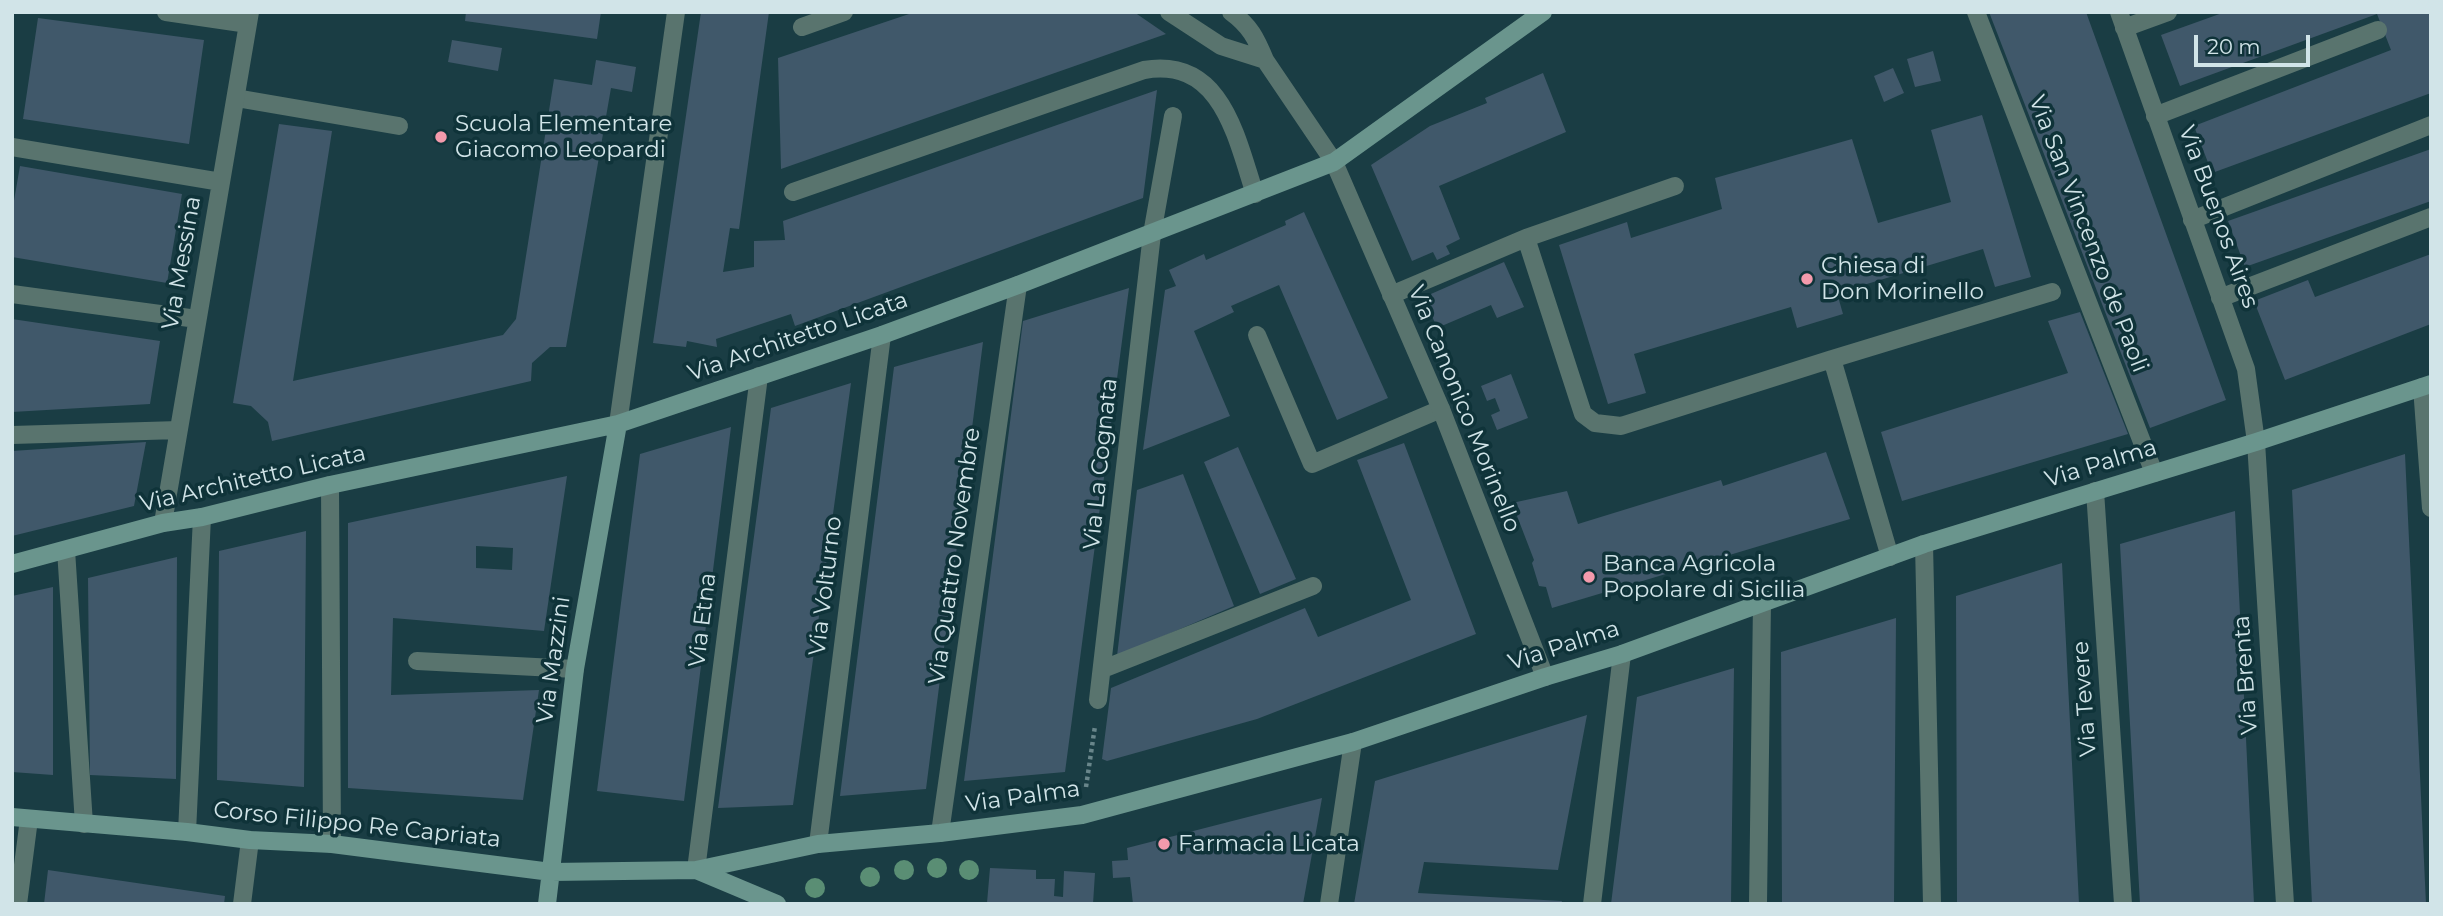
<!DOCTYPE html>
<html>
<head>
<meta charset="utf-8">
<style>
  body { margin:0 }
  #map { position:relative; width:2443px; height:916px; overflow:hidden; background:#1a3d44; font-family:Montserrat,sans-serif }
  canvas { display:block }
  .frame { position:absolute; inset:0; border:14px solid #d1e4e8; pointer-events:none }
  .scale { position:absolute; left:2194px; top:35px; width:116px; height:32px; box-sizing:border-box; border:4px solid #d1e4e8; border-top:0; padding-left:9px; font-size:21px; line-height:24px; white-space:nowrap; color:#d1e4e8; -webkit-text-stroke:5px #0f3339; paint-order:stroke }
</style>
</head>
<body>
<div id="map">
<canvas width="2443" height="916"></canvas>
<div class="frame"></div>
<div class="scale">20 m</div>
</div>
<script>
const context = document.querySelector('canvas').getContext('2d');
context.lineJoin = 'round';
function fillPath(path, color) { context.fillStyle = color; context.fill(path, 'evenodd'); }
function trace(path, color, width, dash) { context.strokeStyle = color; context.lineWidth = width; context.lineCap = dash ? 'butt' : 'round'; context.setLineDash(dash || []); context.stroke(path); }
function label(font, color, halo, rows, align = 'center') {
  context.font = font + ' Montserrat,sans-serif'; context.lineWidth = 7; context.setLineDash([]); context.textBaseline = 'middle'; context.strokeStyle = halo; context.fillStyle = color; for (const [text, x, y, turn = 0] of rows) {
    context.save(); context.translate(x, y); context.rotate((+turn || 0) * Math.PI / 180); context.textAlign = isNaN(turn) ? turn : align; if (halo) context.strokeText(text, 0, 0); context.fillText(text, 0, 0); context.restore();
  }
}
const building = new Path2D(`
  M466,12H601L597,39L465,21Z
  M701,12H769L739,229L730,228L723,272L754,267V241L785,240L783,221L1157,90L1143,198L795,326L791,314L716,339L717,347L687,341L686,347L653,343Z
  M915,12H1134L1166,34L781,169L778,58Z
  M1989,12H2086L2226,400L2150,428Z
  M2225,12H2431V93L2212,173L2194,126L2391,50L2377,14L2180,86L2161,35Z
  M38,18L204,40L189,144L23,119Z
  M452,40L502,48L498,71L448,62Z
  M1933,51L1941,81L1915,87L1907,59Z
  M596,60L636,67L632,92L611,88L566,347H550L532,363L531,381L272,441L268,422L251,406L233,403L279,124L332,131L293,381L503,335L516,319L554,79L592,85Z
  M1893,68L1904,93L1884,102L1874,76Z
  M1543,73L1566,132L1439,186L1460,239L1446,246L1450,254L1437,260L1433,252L1412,261L1371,165L1430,126L1487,103L1485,98Z
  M1982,115L2031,277L1995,287L1983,249L1837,293L1843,314L1797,328L1791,307L1634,354L1646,393L1608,404L1559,245L1627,222L1631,238L1722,209L1715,178L1852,139L1878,223L1951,202L1931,130Z
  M2431,149V201L2245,267L2228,221Z
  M20,166L182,194L167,283L12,257V212Z
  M1304,212L1388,398L1337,420L1279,285L1231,306L1234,312L1194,331L1230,416L1143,450L1165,290L1176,286L1169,270L1204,254L1206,260L1286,225L1285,221Z
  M2431,254V324L2285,380L2254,301L2308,280L2315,297Z
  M1504,262L1524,307L1497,318L1491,305L1437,328L1424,297Z
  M1129,288L1065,772L964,781L1023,321Z
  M2080,312L2128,434L1902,501L1881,432L2068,373L2048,321Z
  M12,319L160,341L150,404L12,412Z
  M983,342L926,789L840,796L894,367Z
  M1511,374L1528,418L1497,430L1491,415L1500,411L1495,398L1487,401L1481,386Z
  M851,383L793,805L718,808L771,408Z
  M731,427L684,801L597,791L640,454Z
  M146,442L134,506L12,536V451Z
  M1404,443L1476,634L1257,719L1107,761L1102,759L1111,688L1305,608L1318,637L1411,600L1357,460Z
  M1238,447L1296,579L1260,594L1204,462Z
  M1826,452L1850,519L1552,608L1546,587L1539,586L1532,563L1534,560L1512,503L1567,491L1578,524L1721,480L1723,486Z
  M2405,454L2426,904H2312L2292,490Z
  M1183,474L1234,606L1117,656L1137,490Z
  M567,476L544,631L393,618L391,695L539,690L523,800L348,788V523ZM476,546L513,548L512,570L476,568Z
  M2235,511L2254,904H2140L2120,544Z
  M306,531L304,787L217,780L219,551Z
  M177,557L176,779L90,775L88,578Z
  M2062,563L2079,904H1957L1956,596Z
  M53,587V775L12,772V596Z
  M1896,618L1894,904H1782L1781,652Z
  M1734,668L1731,904H1611L1637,697Z
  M1587,715L1558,870L1424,862L1418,893L1562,901L1561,904H1354L1375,781Z
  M1322,798L1303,904H1133L1130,877L1113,878L1112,861L1128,860L1127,848Z
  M990,868L1036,870V879H1055L1054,896L1063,897L1064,871L1095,873L1093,904L987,903Z
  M48,870L225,896L224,904H44Z`);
const path = new Path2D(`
  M1086,787L1095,726`);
const lane = new Path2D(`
  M236,98L399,126
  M1675,186L1526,238L1583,414L1595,423L1621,426L1832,359L1890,557
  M1152,234L1173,116
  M1391,295L1526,238
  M1257,335L1312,464L1441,409
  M1832,359L2052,292
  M417,661L575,669
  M242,904L250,840`);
const street = new Path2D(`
  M166,12L248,24
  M1169,12L1221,46L1265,60
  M1231,12C1250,26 1256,38 1265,60L1334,162L1441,409L1545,677
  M1976,12L2154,473
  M2119,12L2246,369L2256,442L2285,904
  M802,27L844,12
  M2124,28L2168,12
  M2155,116L2378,30
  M12,147L221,182
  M793,192L1144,70C1222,57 1236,137 1255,194
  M2192,220L2431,125
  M12,294L197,319
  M2220,298L2431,217
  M2422,387L2431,508
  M618,424L676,12
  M12,435L179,430
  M330,485L332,844
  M2095,491L2123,904
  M163,523L250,12
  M1924,544L1932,904
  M66,550L84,824
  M1103,669L1313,586
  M1098,700L1152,234
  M187,832L202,517
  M940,833L1018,285
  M818,844L882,335
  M696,870L759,376
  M18,904L29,819
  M1329,904L1353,742
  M1592,904L1622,654
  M1758,904L1762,602`);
const secondary = new Path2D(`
  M12,564L163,523L202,517L330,485L618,424L882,335L1018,285L1334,162L1543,12
  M12,817L187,832L250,840L332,844L551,872L696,870L818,844L940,833L1082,815L1353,742L1545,677L1622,654L1924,544L2256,442L2431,384
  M696,870L777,904
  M547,904L575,669L618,424`);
const trees = [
  [937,868],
  [904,870],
  [969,870],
  [870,877],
  [815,888]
];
const markers = [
  [441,137,7,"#f39aac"],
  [1807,279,7,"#f39aac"],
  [1589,577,7,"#f39aac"],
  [1164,844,7,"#f39aac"]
];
const poiNames = [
  ["Scuola Elementare",455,124],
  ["Giacomo Leopardi",455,150],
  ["Chiesa di",1821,266],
  ["Don Morinello",1821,292],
  ["Banca Agricola",1603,564],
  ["Popolare di Sicilia",1603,590],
  ["Farmacia Licata",1178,844]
];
const streetNames = [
  ["Via Buenos Aires",2218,217,70],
  ["Via San Vincenzo de Paoli",2088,234,69],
  ["Via Messina",182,263,-80],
  ["Via Architetto Licata",798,337,-19],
  ["Via Canonico Morinello",1464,409,68],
  ["Via La Cognata",1101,464,-84],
  ["Via Palma",2101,464,-17],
  ["Via Architetto Licata",253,479,-13],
  ["Via Quattro Novembre",955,556,-82],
  ["Via Volturno",826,586,-83],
  ["Via Etna",703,620,-83],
  ["Via Palma",1564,646,-18],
  ["Via Mazzini",554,660,-82],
  ["Via Brenta",2246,675,-94],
  ["Via Tevere",2085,699,-94],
  ["Via Palma",1023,797,-8],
  ["Corso Filippo Re Capriata",357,825,6]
];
fillPath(building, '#40586a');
trace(path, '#69868b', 4.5, [3.5, 3.5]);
trace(lane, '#59746e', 18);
trace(street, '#59746e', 18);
trace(secondary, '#6a958d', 18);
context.fillStyle = '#5a8e74';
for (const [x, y] of trees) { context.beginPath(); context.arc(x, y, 10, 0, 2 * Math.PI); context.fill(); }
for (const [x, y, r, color] of markers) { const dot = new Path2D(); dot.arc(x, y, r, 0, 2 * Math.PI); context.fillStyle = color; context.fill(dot); trace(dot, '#0f3339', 2.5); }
label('23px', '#d1e4e8', '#0f3339', poiNames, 'left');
label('23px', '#d1e4e8', '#0f3339', streetNames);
</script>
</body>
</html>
